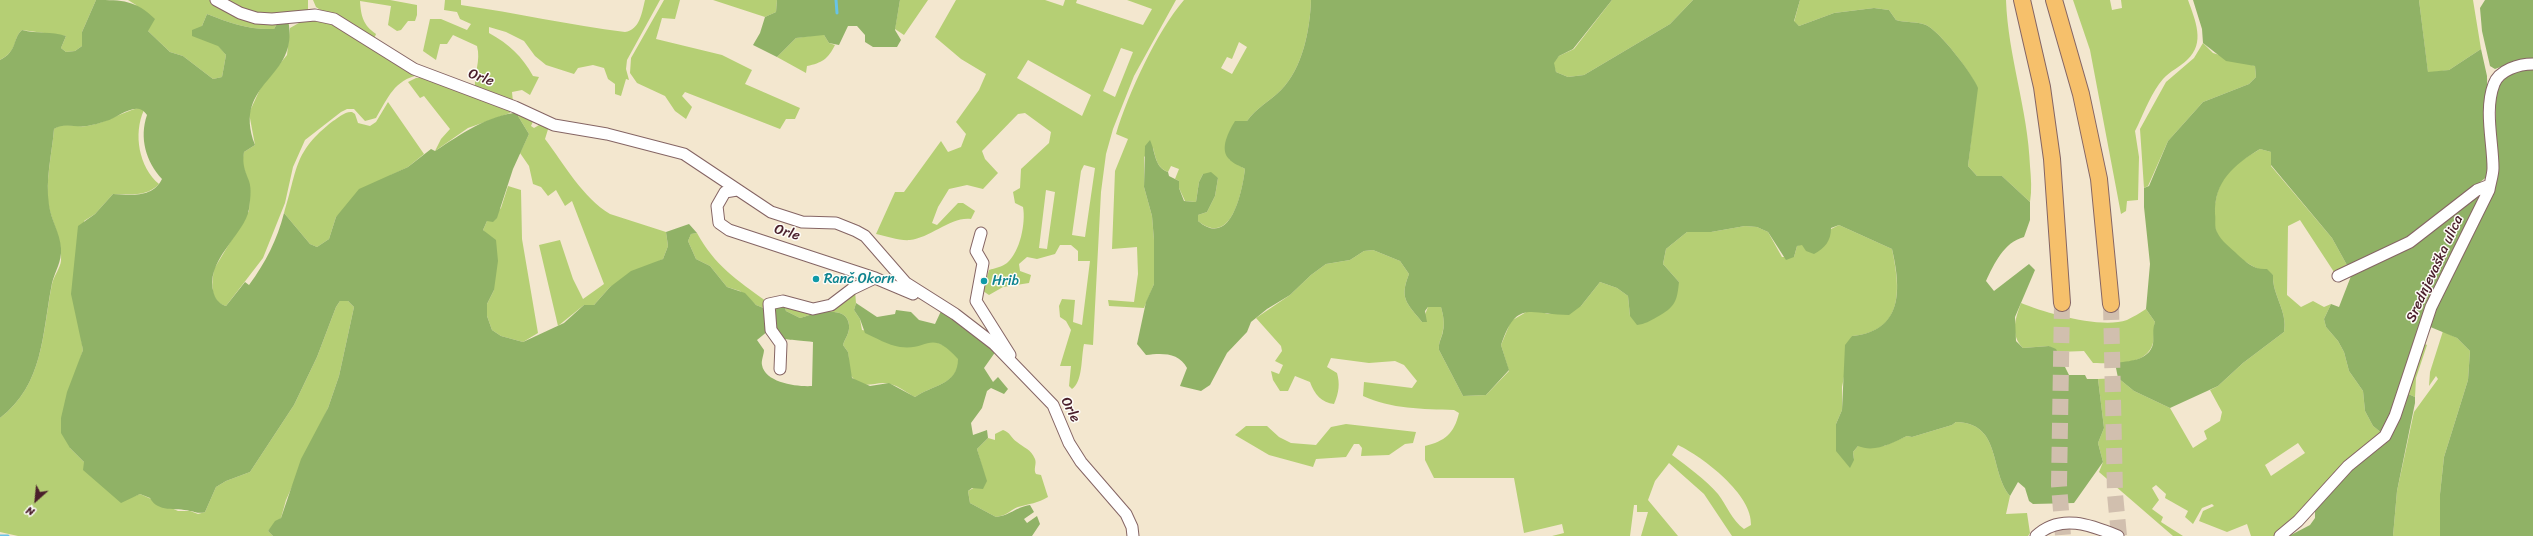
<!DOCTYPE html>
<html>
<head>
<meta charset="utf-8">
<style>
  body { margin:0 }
  #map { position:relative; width:2533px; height:536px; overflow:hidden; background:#f3e7cf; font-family:Sriracha,sans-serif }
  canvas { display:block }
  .north { position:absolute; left:16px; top:480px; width:40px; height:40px; -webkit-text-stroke:3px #fdfcf7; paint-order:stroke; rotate:207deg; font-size:11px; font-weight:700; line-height:16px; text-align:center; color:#4a1f2b }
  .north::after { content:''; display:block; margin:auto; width:14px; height:18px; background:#4a1f2b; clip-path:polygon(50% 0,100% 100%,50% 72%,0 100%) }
</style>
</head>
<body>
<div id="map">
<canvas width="2533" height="536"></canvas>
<div class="north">N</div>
</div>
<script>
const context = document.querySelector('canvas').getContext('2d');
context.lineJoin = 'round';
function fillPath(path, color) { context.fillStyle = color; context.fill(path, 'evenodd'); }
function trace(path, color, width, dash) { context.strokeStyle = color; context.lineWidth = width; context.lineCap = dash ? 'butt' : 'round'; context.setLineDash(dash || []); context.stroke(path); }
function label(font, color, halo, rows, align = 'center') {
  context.font = font + ' Sriracha,sans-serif'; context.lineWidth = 3; context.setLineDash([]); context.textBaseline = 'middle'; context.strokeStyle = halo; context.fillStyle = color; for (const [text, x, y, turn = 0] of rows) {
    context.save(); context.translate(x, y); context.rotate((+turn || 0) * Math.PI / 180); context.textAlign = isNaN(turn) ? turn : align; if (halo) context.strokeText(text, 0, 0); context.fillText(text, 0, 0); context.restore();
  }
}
const green = new Path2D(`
  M0,0H96L82,32V46L75,51L66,52L61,48L66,36L22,30C12,39 19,50 0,60Z
  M128,0H212L278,22L274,29C249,30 230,23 207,14L202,26L226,55L222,77L213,79L183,56L170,52L148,31L136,5Z
  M225,0H308V12L254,14Z
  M313,0H390L417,5V15L415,21H408L401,30L397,31L388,25L391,6L360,1C361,16 363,25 376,34L374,39L322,11L316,7Z
  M445,0H461V5C516,13 570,25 625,32C640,30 642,12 645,0H660L627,60L626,69L629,80L626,79L621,96L615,94V84L608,79L604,68L593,65L578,68L574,74L546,65L535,56L524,41L506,32L489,27V33C509,44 522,56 533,76L539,77L530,95L522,90L512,92L513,102L475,88C474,73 481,61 477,46L453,35L447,44H440L436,60L423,51L430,19H441L467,30L471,24L460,19L457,12L444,10Z
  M664,0H680L675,19L662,18L656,39L722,55L752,70L745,84L800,108L795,119H786L780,129L685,92L682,96L692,107L686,119L675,111L665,96L637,83L630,73L631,58Z
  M713,0H777L776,12L765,17Z
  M900,0H928L904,35L895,29Z
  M956,0H1045L1063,6L1065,0H1077L1076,3L1143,25L1152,9L1127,0H1176L1134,76L1113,129L1106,154L1101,192L1093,345L1084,344C1081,357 1083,382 1072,389L1069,386L1071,366H1060L1071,330L1066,321L1060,317L1059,306L1062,299L1075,300L1073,322L1082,325L1090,261H1078V251L1071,245H1060L1055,254L1037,259L1027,257L1019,264L1020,271L1031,275L1029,283L1003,287L989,295L983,291L989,270C995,268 1002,267 1007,263C1020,252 1026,223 1023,207L1015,203L1013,192L1020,188L1021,169L1049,143L1051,132L1025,113L1018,114L982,151L985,159L998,173L983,189L967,185L949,189L938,207L932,223L937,225L958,203H963L975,211L971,219C952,216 930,238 910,240C900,241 886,236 876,234L895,192H904L941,141L948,152L961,147L966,134L956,122L979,90L986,74L961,59L935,37ZM1121,48L1133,52L1115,97L1103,91ZM1028,60L1091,95L1082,116L1017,78ZM1084,165L1095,168L1085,237L1072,235L1081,171ZM1046,190L1055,192L1047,249L1039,248Z
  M1184,0H1311C1310,29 1303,68 1281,90C1270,101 1256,108 1247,121L1240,122L1229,159L1245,169C1242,193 1231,248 1198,221V215L1207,212L1215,196L1218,178L1203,174L1199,182L1196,202L1185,201L1179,188V181L1175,179L1179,169L1171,166L1168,172C1157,168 1156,159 1153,148L1144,157V187L1152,216L1154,240V284L1144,308L1109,306L1108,300L1134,302L1138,274L1137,247L1112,249L1115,171L1128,139L1116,134C1128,94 1157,31 1184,0ZM1239,42L1247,47L1232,74L1221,68L1227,57L1232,59Z
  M1612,0H1693L1670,24L1584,75L1568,77L1556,72L1553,63L1559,56L1574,49Z
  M1800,0H2006C2008,56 2028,110 2030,166C2031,178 2032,190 2030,202L2002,176H1977L1968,166L1977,88C1974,76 1939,30 1926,25C1916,21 1906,23 1896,20L1889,10L1874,8L1834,13L1799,26L1794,22Z
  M2073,0H2110L2112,10L2122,8L2121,0H2188C2195,20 2206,43 2187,60C2180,67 2170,71 2163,79C2152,92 2145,110 2138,125L2135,131L2139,157L2138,200L2127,201L2126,211L2121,214L2090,50Z
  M2419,0H2473L2481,49L2449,70L2428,73Z
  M306,19L331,21L419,75C394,80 388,98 376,118L365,121L354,109H347L341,112L305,140L293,167L285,203L263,258L226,306C209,301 212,283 214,269L249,211L250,188L242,162L244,152L255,145L249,113L261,87L287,55L290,28Z
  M817,35H824L829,43L835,45C828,59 822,63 807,66L806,73L777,57L796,38Z
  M2203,43L2213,53L2255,66L2256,77L2249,84L2203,102L2168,141L2148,186L2144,188L2140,129L2166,82L2194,58Z
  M416,78H426L512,108L510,113L468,128L435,151L441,139L450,129L424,96L420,98L408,82Z
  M388,102L424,154L408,167L391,175L336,217L329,239L317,247L310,244L284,213C298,169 293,152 333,121C338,118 345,111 352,112L355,114L358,123L370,126L376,122Z
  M138,108L144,110C133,134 139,167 159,184C147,197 130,194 113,194L95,214L84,221L81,337L83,350L78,366L70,448L84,462L132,497L140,494L178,511H190L198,514L205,512L216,487L226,481L250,472L294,405L317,357L336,307L340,301H348L354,307L339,376L328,408L286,500L281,518L268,531L273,536H18L0,532V418C44,384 42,334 52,284C54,276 60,268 61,261C63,240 51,221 48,202C46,177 52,153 54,129C65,121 75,128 87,126C105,123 121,113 138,108Z
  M520,112L534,119L531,126L534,128L541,124L549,126L545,139C564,164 583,198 610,214L666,232L668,246L663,259L610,287L594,305H584L558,326L539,245L560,240L573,279L583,299L604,284L572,201L565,206L556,190L548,196L541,187L533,184L529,166L520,153L529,134L518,116Z
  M2260,149L2271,152V166L2332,238L2348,267L2334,272L2300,220L2288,226L2287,295L2301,307L2313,301L2324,307L2331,304L2324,319L2326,327L2338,341L2344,352L2349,371L2363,391L2365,411L2373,426L2383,434L2275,536H2251L2247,524L2227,532L2199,521L2203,511L2214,506L2212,504L2202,508L2193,524L2185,517L2188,511L2165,498L2166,494L2156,485L2152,488L2159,500L2152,509L2163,517L2161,522L2183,536H2173L2099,472L2103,462L2098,443L2104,428L2098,379L2118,378L2134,391L2170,408L2193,448L2207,439L2204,431L2220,421L2222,412L2210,390L2218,386L2243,363L2284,332C2288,311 2272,295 2273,275C2256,270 2222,250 2216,231C2211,214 2216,186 2228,172C2236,163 2249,156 2260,149ZM2298,443L2305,453L2271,476L2265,465Z
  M508,186L521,190L522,239L538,333L523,342L501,336L492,330L487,316V304L494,290L489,237L483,230L487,221L501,208Z
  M1839,225L1892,249C1900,288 1905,331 1852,336L1842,387V410L1836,424L1854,460L1853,452L1858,446H1884L1907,436L1912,437L1952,425L1956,422C2002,423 1989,471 2010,496L2006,514L2027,513L2030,533L2028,536H1732L1704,494L1669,463L1655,481L1648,500L1678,536H1641L1648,512H1637V505H1634L1630,536H1552L1564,533L1562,524L1524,533L1514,478H1434L1425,460V446C1445,441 1454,434 1459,413L1454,410C1423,409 1391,409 1363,396L1364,382L1412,388L1417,381L1404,365L1395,361L1369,363L1331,358L1327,367L1337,373C1340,384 1339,392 1334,404C1322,403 1314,394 1310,382L1295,376L1288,391H1280L1273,380L1271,371L1279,374L1283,365L1275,361L1282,351L1281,346L1256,318L1290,295L1311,275L1326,264L1350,260L1364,251L1373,250L1400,261L1409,274C1399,299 1407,303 1422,322L1428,307H1441C1443,315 1445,322 1443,330C1442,338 1438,342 1439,350L1463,396L1486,395L1509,371L1501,345L1511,321L1528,311L1534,310L1548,314L1581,306L1600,282L1617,288L1628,296L1630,316L1679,282L1663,264L1666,249L1687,232H1711L1745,226L1757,227L1768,232L1782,257H1794L1797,246ZM1678,445C1703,457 1753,495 1751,525L1744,529C1732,520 1727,506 1718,494C1705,479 1688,467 1672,455Z
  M697,233C715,266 737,280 766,301V309L756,305L740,291L727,287L710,266L696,259L688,241L691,234Z
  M855,291L856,303L854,310L860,319L862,330L936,342L947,347L959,359C958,385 932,385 915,397C907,393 899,386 890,384C876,379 862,394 850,374L848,352L843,345C845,338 850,333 849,325C847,303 812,314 800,318L786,311L783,303H836Z
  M2021,303C2045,313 2101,329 2127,320C2133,317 2140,313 2146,309L2155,322C2153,330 2155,339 2152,346C2143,367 2111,363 2093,363L2084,351L2057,352L2049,346L2023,348C2010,335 2015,319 2021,303Z
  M2443,331L2457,338L2470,351L2468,380L2444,457L2440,494V536H2393L2397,491L2414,412L2438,379L2436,376L2429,386L2430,372Z
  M2423,343L2427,345L2416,378L2415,397L2406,393Z
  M1346,424L1416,432L1413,443L1405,444L1389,455L1361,456L1362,448L1359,444H1354L1346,457L1316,459L1313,467L1269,455L1235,435L1246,426H1267L1279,437L1291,443L1316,445L1331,427Z
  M1003,430C1010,432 1011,438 1017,442C1024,448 1031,449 1035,459C1037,464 1033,469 1036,474L1041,475L1048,497C1038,503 1029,504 1018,507C1011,509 1009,515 996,517L970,503L968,491L986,481L977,449L988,438L995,440V434Z`);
const forest = new Path2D(`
  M96,0C122,0 136,0 155,19L148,31L170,52L183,56L213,79L222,77L226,55L218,46L192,36V30L202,26L207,14C230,23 249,30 274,29L278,22L288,20C301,80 231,80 255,145L244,152C242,165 245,170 249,181C252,189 250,201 249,209C245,235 203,261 214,294C216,300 220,304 226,306L245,282L249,285C266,262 277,240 284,213L310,244L317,247L329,239L336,217L359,189L408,167L431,149L435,151C463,133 486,116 520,112L518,116L529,134L513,169L497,218L493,222L487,221L483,230L496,240L498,261L494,290L487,304V316L492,330L501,336L523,342L564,323L584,305H594L610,287L631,271L663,259L668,246L666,232L689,224L697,233L691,234L688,241L696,259L710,266L727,287L745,293L756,305L766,309L768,331L757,340L764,350C764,354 761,361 762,365C765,383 798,387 812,386L813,342C778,337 775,346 772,306L783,303L786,311L800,318C812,314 847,303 849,325C850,333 845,338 843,345L848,352L852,378L870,386L889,383L915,397C932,385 958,385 958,359C930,328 929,351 900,347C888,345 876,338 865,333L860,319L854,310L856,303L877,317L895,314L896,310L911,312L919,320L935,324L942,309L996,351L984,368L993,382L998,377L1008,389L1004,394L991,388L987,391L982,408L971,423L973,435L987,430L988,438L977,449L987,481L983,489L972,488L968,491L970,503L996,517C1011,515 1014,508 1030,505L1034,512L1024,519L1027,523L1037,516L1040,524L1032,536H273L268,531L275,521L281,518L301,459L328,408L339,376L354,307L348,301H340L336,307L317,357L294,405L250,472L226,481L216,487L205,512C198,514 197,512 190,511C175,507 158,513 150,498L140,494L121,503L83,470L84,462L70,448L61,433V418L67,392L83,350L71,294L78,226L95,214L113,194C131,195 153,198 162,179C146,162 139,138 147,115C137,99 118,118 106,121C100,123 93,125 87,126C75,128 65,122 54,129C52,154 45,179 49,205C51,220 60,233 61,248C62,262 55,271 52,283C42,334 44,384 0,418V60C18,51 12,39 22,30C37,34 51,31 66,36L61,48L66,52L75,51L82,46V32Z
  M777,0H900L895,30L901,40L897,47H873L865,42V35L857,26H848L839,45L829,43L824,35L796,38L777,57L753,45L760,33L765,17L776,12Z
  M1311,0H1612L1573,49L1559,56L1554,63L1556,72L1568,77L1584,75L1670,24L1693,0H1800L1794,21L1799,26L1834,13L1874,8L1889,10L1896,20C1906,23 1916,21 1926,25C1939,30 1974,76 1978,88L1968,166L1977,176H2002L2030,202V220L2024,237C2004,242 1994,264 1986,281L1994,291L2029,264L2035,270L2015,317L2016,341L2023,348L2049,346L2056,349L2069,375H2085L2087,379H2098L2104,428L2098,443L2103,462L2074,503L2033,504L2029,501L2025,488L2018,482L2010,496C1989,471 2002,423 1956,422L1952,425L1912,437L1907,436C1892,443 1875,453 1858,446L1853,452L1854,460L1850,468L1836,451V424L1842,410L1845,345L1852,336C1904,331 1901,288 1892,249L1839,225L1831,228C1831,241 1825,248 1814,254L1806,251L1802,245L1797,246L1794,257L1786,260L1768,232L1757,227L1745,226L1711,232H1687L1666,249L1663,264L1679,282C1677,302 1675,307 1657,317C1650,321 1645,324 1637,325L1630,316L1628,296L1617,288L1600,282L1581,306L1569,315C1530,315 1517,298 1501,345L1509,370L1486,395L1463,396L1439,350C1438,342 1442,338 1443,331C1445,322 1443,315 1441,307H1428L1425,311L1427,322H1422C1407,303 1399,299 1409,274L1400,261L1373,250L1364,251L1350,260L1326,264L1311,275L1290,295L1267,309L1251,322L1247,332L1227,353L1210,385L1201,391L1180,386L1187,368C1179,352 1161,353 1146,355L1137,344L1146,302L1154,284V240L1152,216L1144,187L1145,146L1150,140C1156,153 1154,167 1168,172L1169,176L1179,181V188L1184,201L1196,202L1199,182L1203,174L1211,172L1218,178L1215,196L1207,212L1198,215V221C1231,249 1242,192 1245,169C1240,166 1232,163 1229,159C1219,149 1229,131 1235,121H1247C1256,108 1270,101 1281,90C1303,68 1310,29 1311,0Z
  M2193,0H2419L2428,72L2449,70L2481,49L2487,76L2489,175L2419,231L2348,267L2332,238L2271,165V152L2260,149C2234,165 2214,181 2215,214C2216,219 2214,227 2217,232C2221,241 2231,248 2238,255C2247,263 2254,270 2267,269L2273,275C2272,295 2288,311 2284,332L2243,363L2218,386L2170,408L2134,391L2118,378L2115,363C2128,361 2149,361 2153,344C2154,336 2152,330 2155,322L2146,309L2150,264L2144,207V188L2149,186L2168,141L2203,102L2249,84L2256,77L2255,66L2226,61L2203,43L2202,29Z
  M2485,0H2533V60L2514,62L2495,69L2490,66L2482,31L2480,8Z
  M2533,66V536H2440V494L2444,457L2468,380L2470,351L2457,338L2428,326L2495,165L2496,91C2505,74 2516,71 2533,66Z
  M2484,192L2383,434L2373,426L2365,411L2363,391L2349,371L2344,352L2338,341L2326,327L2324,319L2331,304L2339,307L2353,271L2398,250L2465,201Z
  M2406,393L2415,397V403L2397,491L2393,536H2289L2310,525L2315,518V508L2337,480L2380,445Z`);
const stream = new Path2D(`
  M836,0L837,13
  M0,536H8`);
const highwayTunnel = new Path2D(`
  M2062,303L2059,485L2063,536
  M2111,304L2115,494L2119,536`);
const minor = new Path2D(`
  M216,0L240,13L256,18L272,19L315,15L334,19L414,69L515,107L554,125L607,134L684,154L771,212L802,222L836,223L856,231L865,236L906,283L955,314L994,344L1053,405L1069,443L1081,462L1126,514L1132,527L1133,536
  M737,190L725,192L717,206L719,223L729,230L875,278L913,294
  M981,233L976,251L983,263L976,301L1010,355
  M2338,276L2410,242L2477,190L2490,185
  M780,369L781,344L771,330L769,304L783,301L813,309L831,305L852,289L875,278
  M2036,536C2060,513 2091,525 2118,536
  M2280,536L2298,521L2348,466L2385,436L2395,416L2431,307L2489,190C2490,183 2493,175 2493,168C2493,142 2484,110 2494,84C2499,70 2519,64 2533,64`);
const highway = new Path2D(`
  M2022,0L2042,87L2052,159L2062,303
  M2054,0L2081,94L2099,179L2111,304`);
const markers = [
  [816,279,4,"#0f9aa8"],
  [984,281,4,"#0f9aa8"]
];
const streetNames = [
  ["Orle",481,78,20],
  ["Orle",787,233,17],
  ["Srednjevaška ulica",2435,269,-65],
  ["Orle",1070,410,63]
];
const cultureNames = [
  ["Ranč Okorn",824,279],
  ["Hrib",992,281]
];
fillPath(green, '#b5cf74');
fillPath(forest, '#90b266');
trace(stream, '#68c3e6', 3);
trace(highwayTunnel, '#d1bfae', 16, [16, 8]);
trace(minor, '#856564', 13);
trace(highway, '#856564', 18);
trace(minor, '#fff', 11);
trace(highway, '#f6c06b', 16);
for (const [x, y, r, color] of markers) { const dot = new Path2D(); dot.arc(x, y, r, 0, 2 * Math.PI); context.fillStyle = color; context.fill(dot); trace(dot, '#fdfcf7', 1.5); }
label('14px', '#4a1f2b', '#fdfcf7', streetNames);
label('14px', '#0d838f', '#fdfcf7', cultureNames, 'left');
</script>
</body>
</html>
